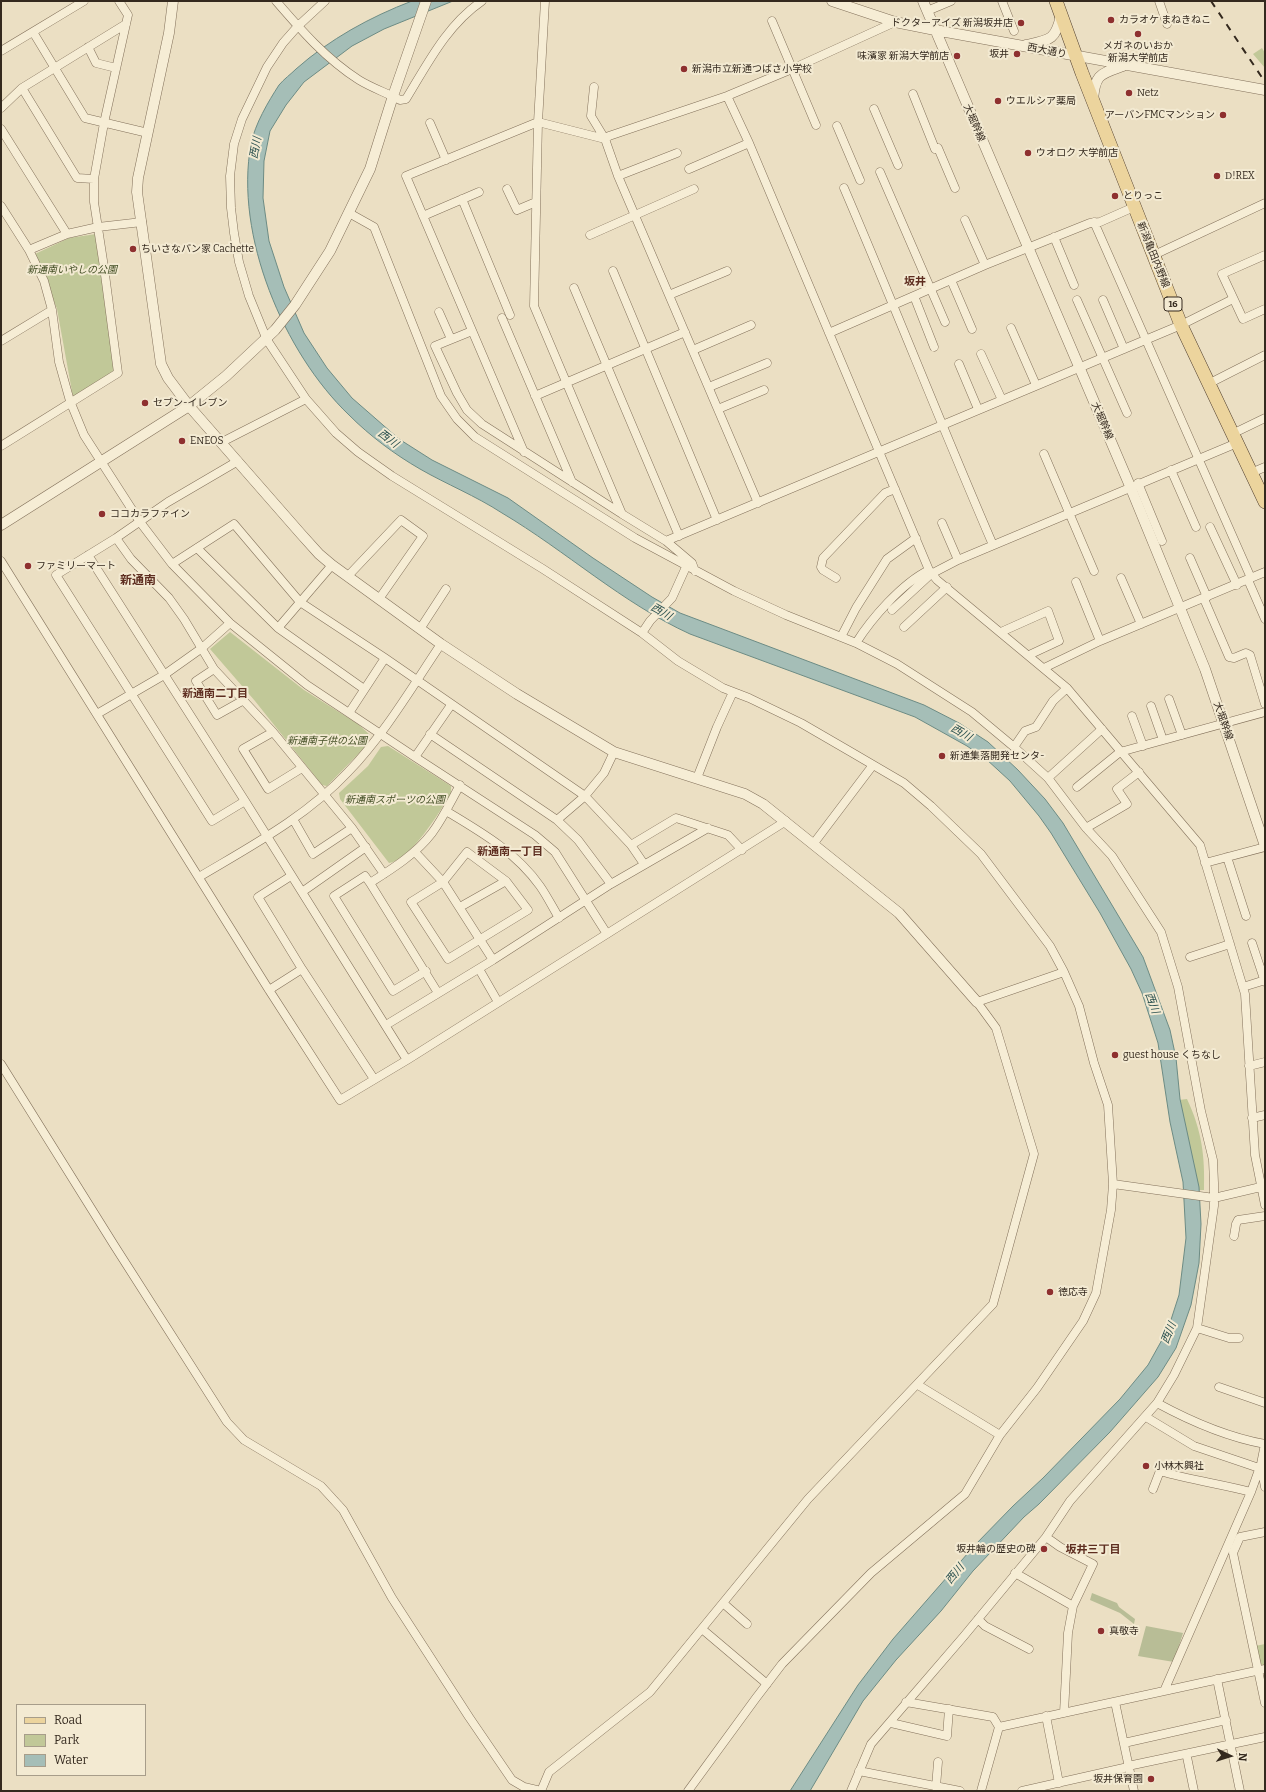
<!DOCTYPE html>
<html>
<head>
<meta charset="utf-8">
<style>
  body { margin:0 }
  #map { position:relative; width:1266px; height:1792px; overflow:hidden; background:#ebdfc3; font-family:Bitter,serif }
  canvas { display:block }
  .frame { position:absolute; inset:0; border:2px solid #34291e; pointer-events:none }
  .legend { position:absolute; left:16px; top:1704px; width:130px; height:72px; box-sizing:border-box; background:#f3ead2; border:1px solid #a79d8a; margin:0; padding:5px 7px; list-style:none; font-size:12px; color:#34291e }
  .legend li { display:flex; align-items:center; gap:8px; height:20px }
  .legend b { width:20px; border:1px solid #a79d8a }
  .north { position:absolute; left:1210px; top:1736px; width:40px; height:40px; -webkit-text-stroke:3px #f3ead2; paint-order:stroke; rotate:94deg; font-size:11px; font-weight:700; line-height:16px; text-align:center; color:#34291e }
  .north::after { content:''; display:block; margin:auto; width:14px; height:18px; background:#34291e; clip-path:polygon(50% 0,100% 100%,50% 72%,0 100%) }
</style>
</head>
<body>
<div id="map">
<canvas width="1266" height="1792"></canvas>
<div class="frame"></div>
<ul class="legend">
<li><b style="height:5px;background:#ecd49d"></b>Road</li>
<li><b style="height:11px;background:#c1c898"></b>Park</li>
<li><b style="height:11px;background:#a5beb7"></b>Water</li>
</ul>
<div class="north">N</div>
</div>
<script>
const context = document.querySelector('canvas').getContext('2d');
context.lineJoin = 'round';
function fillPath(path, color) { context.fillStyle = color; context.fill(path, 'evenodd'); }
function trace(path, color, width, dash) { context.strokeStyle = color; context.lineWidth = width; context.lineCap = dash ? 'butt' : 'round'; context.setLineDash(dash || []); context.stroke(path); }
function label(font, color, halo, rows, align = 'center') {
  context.font = font + ' Bitter,"Noto Sans JP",serif'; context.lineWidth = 4; context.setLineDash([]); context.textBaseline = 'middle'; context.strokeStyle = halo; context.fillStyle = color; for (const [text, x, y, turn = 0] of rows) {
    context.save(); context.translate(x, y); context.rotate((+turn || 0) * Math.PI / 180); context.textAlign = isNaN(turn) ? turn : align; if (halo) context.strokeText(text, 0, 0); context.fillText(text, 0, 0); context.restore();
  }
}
const green = new Path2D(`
  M1262,48L1265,53V68L1253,54Z
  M96,234L115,371L73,397L57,309L35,254L69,238Z
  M230,632L304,690L358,724L370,735L369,743L327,786L322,785L255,701L210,649Z
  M388,746L451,786V794C439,812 411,860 389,863L340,799L339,793L368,766L381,747Z
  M1187,1099C1202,1131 1205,1156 1204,1190H1196L1179,1100Z
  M1265,1644V1665L1258,1664L1255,1646Z`);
const cemetery = new Path2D(`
  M1092,1593L1117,1603L1119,1607L1135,1619L1134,1624L1120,1613L1090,1600Z
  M1146,1626L1183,1633L1174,1662L1138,1656Z`);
const water = new Path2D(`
  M412,1H453L384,29L352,46L304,82L286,105L270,131L264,161L263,198L269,241L284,287L304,333L327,368L352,398L399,439L432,460L508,498L593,558L652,597L680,613L924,705L959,723L988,742L1018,770L1045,799L1063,823L1143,957L1170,1030L1176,1058L1180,1099L1199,1187L1201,1224L1199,1263L1191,1305L1176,1348L1158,1377L1110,1432L1039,1504L1024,1517L973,1571L941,1611L896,1660L863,1701L810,1791H790L858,1685L893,1639L975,1545L1013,1506L1043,1478L1120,1399L1148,1365L1168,1329L1179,1295L1186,1238L1183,1182L1170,1122L1158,1043L1142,993L1131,969L1100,913L1051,833L1039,816L1010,781L986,759L967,746L915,717L690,634C622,603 566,551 502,513C476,496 446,484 420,469C394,454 370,436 349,415C284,353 234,235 251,144C255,124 268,102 279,85C284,79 291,74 296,69C330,39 370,17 412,1Z`);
const minor = new Path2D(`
  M276,1C301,30 326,59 359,80C372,88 387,93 400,100L406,99C428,63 447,25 482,1
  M325,1L298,26L283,43L267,67L242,119L234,144L230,176L231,208L234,233L239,262L249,296L267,340L306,399L336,433L358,452L392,476L543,569L642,633L678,661L723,688L749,698L801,723L851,752L904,783L931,806L981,854L1050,946L1064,972L1079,1006L1094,1063L1108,1105L1113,1184L1111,1210L1096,1293L1083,1321L1037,1388L1000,1435L965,1494L871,1573L782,1664L756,1698L688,1791
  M545,1L538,122L534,306L622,514L666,541L692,563L695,571
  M1002,1L1014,31
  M1159,1L1167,24
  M927,11L951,1
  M772,21L816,125
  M33,32L85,118L148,133
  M88,47L96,63L116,68
  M1,51L84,1
  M594,87L591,116L605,139
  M22,88L77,178L94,179
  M913,94L935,149
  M727,96L749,143L929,570L937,580L1067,688L1200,845L1245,994L1255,1155L1265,1205
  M1,108L22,88L126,24
  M874,109L898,165
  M430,123L446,160
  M837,126L860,180
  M1,129L67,234
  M938,148L955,188
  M689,169L749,143
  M880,172L945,322
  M618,176L677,153
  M844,188C895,307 942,427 993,545
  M507,189L517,210L536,202
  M462,199L510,315
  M1,206L29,250L44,281L52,310L59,362L70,401L84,435L140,522L172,564L230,623L307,685L415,757L535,835L555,852L607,934
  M349,213L374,227L441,396L457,419L475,437L635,538L734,591L786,615L856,643L897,664L972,712L1014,747L1048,778L1086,828L1112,856L1161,932L1178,987L1201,1111L1213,1160L1214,1183V1206L1197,1328L1174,1375L1157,1403L1070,1501L1046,1537L964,1636L871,1744L851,1791
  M423,216L479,192
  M965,220L985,265
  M1094,222L1251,578
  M590,235L694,189
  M1054,237L1074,285
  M29,250L67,234L98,227L142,222
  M1154,255L1265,203
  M1265,255L1222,274L1243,319L1265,309
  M613,271L717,520
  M951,280L972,329
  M574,288L679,536
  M669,295L727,271
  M914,296L934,347
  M1077,300L1127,413
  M1103,300L1124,349
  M439,312L451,339
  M502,318L572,482
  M1011,328L1036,385
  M472,331L435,346L457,393L467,410L482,424L622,514
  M829,333L985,265L1090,223L1100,222L1134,207
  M1,341L52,310
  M693,350L751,325
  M981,354L1002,400
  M959,364L978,409
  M1208,384L1265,355
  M709,387L767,363
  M535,396L685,332
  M718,409L764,390
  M1232,434L1265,418
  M222,442L306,399
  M1,446L118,373L104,267L94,202V179L104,123L128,15L119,1
  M524,452L406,176L538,122L605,139
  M1044,454L1094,571
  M238,461L168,502L116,538L56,575L212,821L245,801
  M1171,470L1196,527
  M1251,473L1265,467
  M1138,483L1162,541
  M758,503L618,176L605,139L609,136L727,96L792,69L895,22
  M942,523L958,560
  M1210,527L1237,585
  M116,538L131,559L169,598L184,619L214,669L273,732L352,828L384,874
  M666,541L1181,325L1233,299
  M197,548L278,628L364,689
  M88,555L245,801L407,1060
  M1190,558L1207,597
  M1,561L269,990L340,1100L407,1060L786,821
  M172,564L234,524L300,602L385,658L585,796L631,845L644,864
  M348,576L401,520L423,536L379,599
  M836,578L823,570L821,567L823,558L885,493L895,489
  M1121,578L1141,624
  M1248,580L1265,619
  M1076,582L1100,641
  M1204,599L1229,657L1234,658L1246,653L1250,655L1265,704
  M892,610L931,574L958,560L1237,443
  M904,627L947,587
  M278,628L332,565
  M420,629L446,589
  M1001,632L1048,611L1059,641L1029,655
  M642,633L650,621L672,598L686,567
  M841,637L856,608L887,559L916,538
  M856,643C871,619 902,583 929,570
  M1044,668L1100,641L1265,572
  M214,669L196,681L217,715L242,701
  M1169,699L1182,735
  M1151,706L1163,740
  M349,713L385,658
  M97,714L164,675L202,648L230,623
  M1132,716L1143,746
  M273,732L243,749L268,789L302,768
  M430,734L557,820L578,840L611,884
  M1014,747L1025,731L1036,727L1053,701L1067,688
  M415,757L451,705
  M697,778L717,727L733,692
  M1048,778L1102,729
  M1077,787L1120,752L1265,712
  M446,811C481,832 516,852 540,886C547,896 553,908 559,918
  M293,819L313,854L352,828
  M557,820L585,796L604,773L614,752
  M1086,828L1127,804L1117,789L1139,772
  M814,843L873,765
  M631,845L676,818L728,835L742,850
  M415,852L443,882L493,960
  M467,852L506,881L528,910L448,959L411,902L443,882Z
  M1227,857L1246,916
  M1205,863L1265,847
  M291,876L258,897L302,969L374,1079
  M199,877C251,846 306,817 348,772C384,735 412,687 441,644
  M370,883L365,876L334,896L393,991L426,971
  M302,892L366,847
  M460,907L506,881
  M1252,943L1265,982
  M1190,957L1230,944
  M479,969L498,1002
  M1243,987L1265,980
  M269,990L302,969
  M438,993L370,883C392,869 416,854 432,833C443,818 451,801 460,785
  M386,1025L493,960L611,884L708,828
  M1,1064L114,1245L227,1422L244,1440L321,1486L343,1510L392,1598L469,1717L512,1780L524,1787L541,1791
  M1249,1066L1265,1062
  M1252,1118L1265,1115
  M1113,1184L1214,1198L1265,1186
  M1234,1236L1236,1224L1238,1220L1265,1216
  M1197,1328L1229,1338H1239
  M918,1385L1000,1435
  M1219,1387L1265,1403
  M1157,1403C1192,1422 1226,1437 1265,1444
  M1146,1417L1194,1446L1259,1468
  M1261,1465L1265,1487
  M1153,1489L1160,1471C1190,1480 1221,1484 1251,1492
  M1265,1532L1240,1537L1233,1553L1265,1703
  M1046,1537L1060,1547L1093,1564L1073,1606L1068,1633L1064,1713
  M1015,1573L1073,1606
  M723,1603L747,1624
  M978,1619L985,1626L1029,1649
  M702,1629L767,1684
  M1217,1679L1240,1791
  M1164,1691L1265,1669
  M906,1702L993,1717L999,1727
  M1115,1702L1134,1791
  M1046,1716L1059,1783
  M891,1723L947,1736L949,1709
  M1124,1743L1226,1720
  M1187,1757L1194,1791
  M1128,1766L1265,1737
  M859,1771L960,1791
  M936,1787L938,1762
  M541,1791L549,1772L650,1692L808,1499L993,1304L1034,1154L996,1028L977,1002L1064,972
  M981,1791L999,1727L1164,1691L1251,1492L1261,1464L1265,1444
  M1022,1791L1128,1767`);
const tertiary = new Path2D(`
  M173,1L169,33L138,178L137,192L161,364L168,378L189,406L301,534L319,554L332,565L441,644L517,694L614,752L745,794L763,804L899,913L977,1002
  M832,1L895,22L935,30L1265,90
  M923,1L1130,486L1205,669L1265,846
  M1026,45C1050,40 1056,40 1061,15
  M1093,100C1095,74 1100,74 1123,66
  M1,525L189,406L226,376L275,330L295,305L330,251L370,169L393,96L426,1`);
const primary = new Path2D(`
  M1056,1L1082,73L1181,325L1265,502`);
const rail = new Path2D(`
  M1211,1L1265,82`);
const markers = [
  [1111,20,4,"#8e302f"],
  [1021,23,4,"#8e302f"],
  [1138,34,4,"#8e302f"],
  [1017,54,4,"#8e302f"],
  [957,56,4,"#8e302f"],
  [684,69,4,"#8e302f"],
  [1129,93,4,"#8e302f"],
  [998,101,4,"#8e302f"],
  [1223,115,4,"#8e302f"],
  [1028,153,4,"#8e302f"],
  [1217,176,4,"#8e302f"],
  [1115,196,4,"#8e302f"],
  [133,249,4,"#8e302f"],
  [145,403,4,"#8e302f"],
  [182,441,4,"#8e302f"],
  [102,514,4,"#8e302f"],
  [28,566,4,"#8e302f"],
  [942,756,4,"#8e302f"],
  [1115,1055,4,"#8e302f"],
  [1050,1292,4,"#8e302f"],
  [1146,1466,4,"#8e302f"],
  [1044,1549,4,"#8e302f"],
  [1101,1631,4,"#8e302f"],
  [1151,1779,4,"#8e302f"]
];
const shields = [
  [1173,304,18]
];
const shieldNames = [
  ["16",1173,304]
];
const poiNames = [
  ["カラオケ まねきねこ",1119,20],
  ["ドクターアイズ 新潟坂井店",1013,23,"right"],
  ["メガネのいおか",1138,46,"center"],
  ["新潟大学前店",1138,58,"center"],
  ["坂井",1009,54,"right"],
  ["味濱家 新潟大学前店",949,56,"right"],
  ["新潟市立新通つばさ小学校",692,69],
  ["Netz",1137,93],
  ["ウエルシア薬局",1006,101],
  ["アーバンFMCマンション",1215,115,"right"],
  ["ウオロク 大学前店",1036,153],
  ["D!REX",1225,176],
  ["とりっこ",1123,196],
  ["ちいさなパン家 Cachette",141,249],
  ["セブン-イレブン",153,403],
  ["ENEOS",190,441],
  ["ココカラファイン",110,514],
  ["ファミリーマート",36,566],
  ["新通集落開発センタ-",950,756],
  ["guest house くちなし",1123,1055],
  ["徳応寺",1058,1292],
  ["小林木興社",1154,1466],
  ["坂井輪の歴史の碑",1036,1549,"right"],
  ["真敬寺",1109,1631],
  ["坂井保育園",1143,1779,"right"]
];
const streetNames = [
  ["西大通り",1047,51,11],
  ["大堀幹線",974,123,67],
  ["新潟亀田内野線",1153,255,68],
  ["大堀幹線",1102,421,67],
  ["大堀幹線",1223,721,71]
];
const parkNames = [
  ["新通南いやしの公園",72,270],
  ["新通南子供の公園",327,741],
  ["新通南スポーツの公園",395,800]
];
const waterNames = [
  ["西川",256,148,-80],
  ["西川",388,439,37],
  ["西川",661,612,30],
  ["西川",961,733,30],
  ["西川",1152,1003,70],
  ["西川",1169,1333,-68],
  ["西川",955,1574,-51]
];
const neighbourhoodNames = [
  ["坂井",915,282],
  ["新通南二丁目",215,694],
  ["新通南一丁目",510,852],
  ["坂井三丁目",1093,1550]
];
const quarterNames = [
  ["新通南",138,581]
];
fillPath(green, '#c1c898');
fillPath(cemetery, '#b8bd96');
fillPath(water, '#a5beb7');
trace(water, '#6c8b84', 1);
trace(minor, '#83715b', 9);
trace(tertiary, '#83715b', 11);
trace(primary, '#513f2f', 14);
trace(minor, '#f6edd5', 8);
trace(tertiary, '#f6edd5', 10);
trace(primary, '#ecd49d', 13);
trace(rail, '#34291e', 2, [7, 7]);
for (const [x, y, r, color] of markers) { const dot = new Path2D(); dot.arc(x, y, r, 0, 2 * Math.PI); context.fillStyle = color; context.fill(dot); trace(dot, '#f3ead2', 1.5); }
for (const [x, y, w] of shields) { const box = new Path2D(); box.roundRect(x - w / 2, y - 7, w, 14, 3); context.fillStyle = '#f3ead2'; context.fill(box); trace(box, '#34291e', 1); }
label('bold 9px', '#34291e', null, shieldNames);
label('10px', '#34291e', '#f3ead2', poiNames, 'left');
label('10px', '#34291e', '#f3ead2', streetNames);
label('italic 10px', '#444f26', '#f3ead2', parkNames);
label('italic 11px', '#2e5351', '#f3ead2', waterNames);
label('bold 11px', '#5e2e20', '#f3ead2', neighbourhoodNames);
label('bold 12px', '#5e2e20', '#f3ead2', quarterNames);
</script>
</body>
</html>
